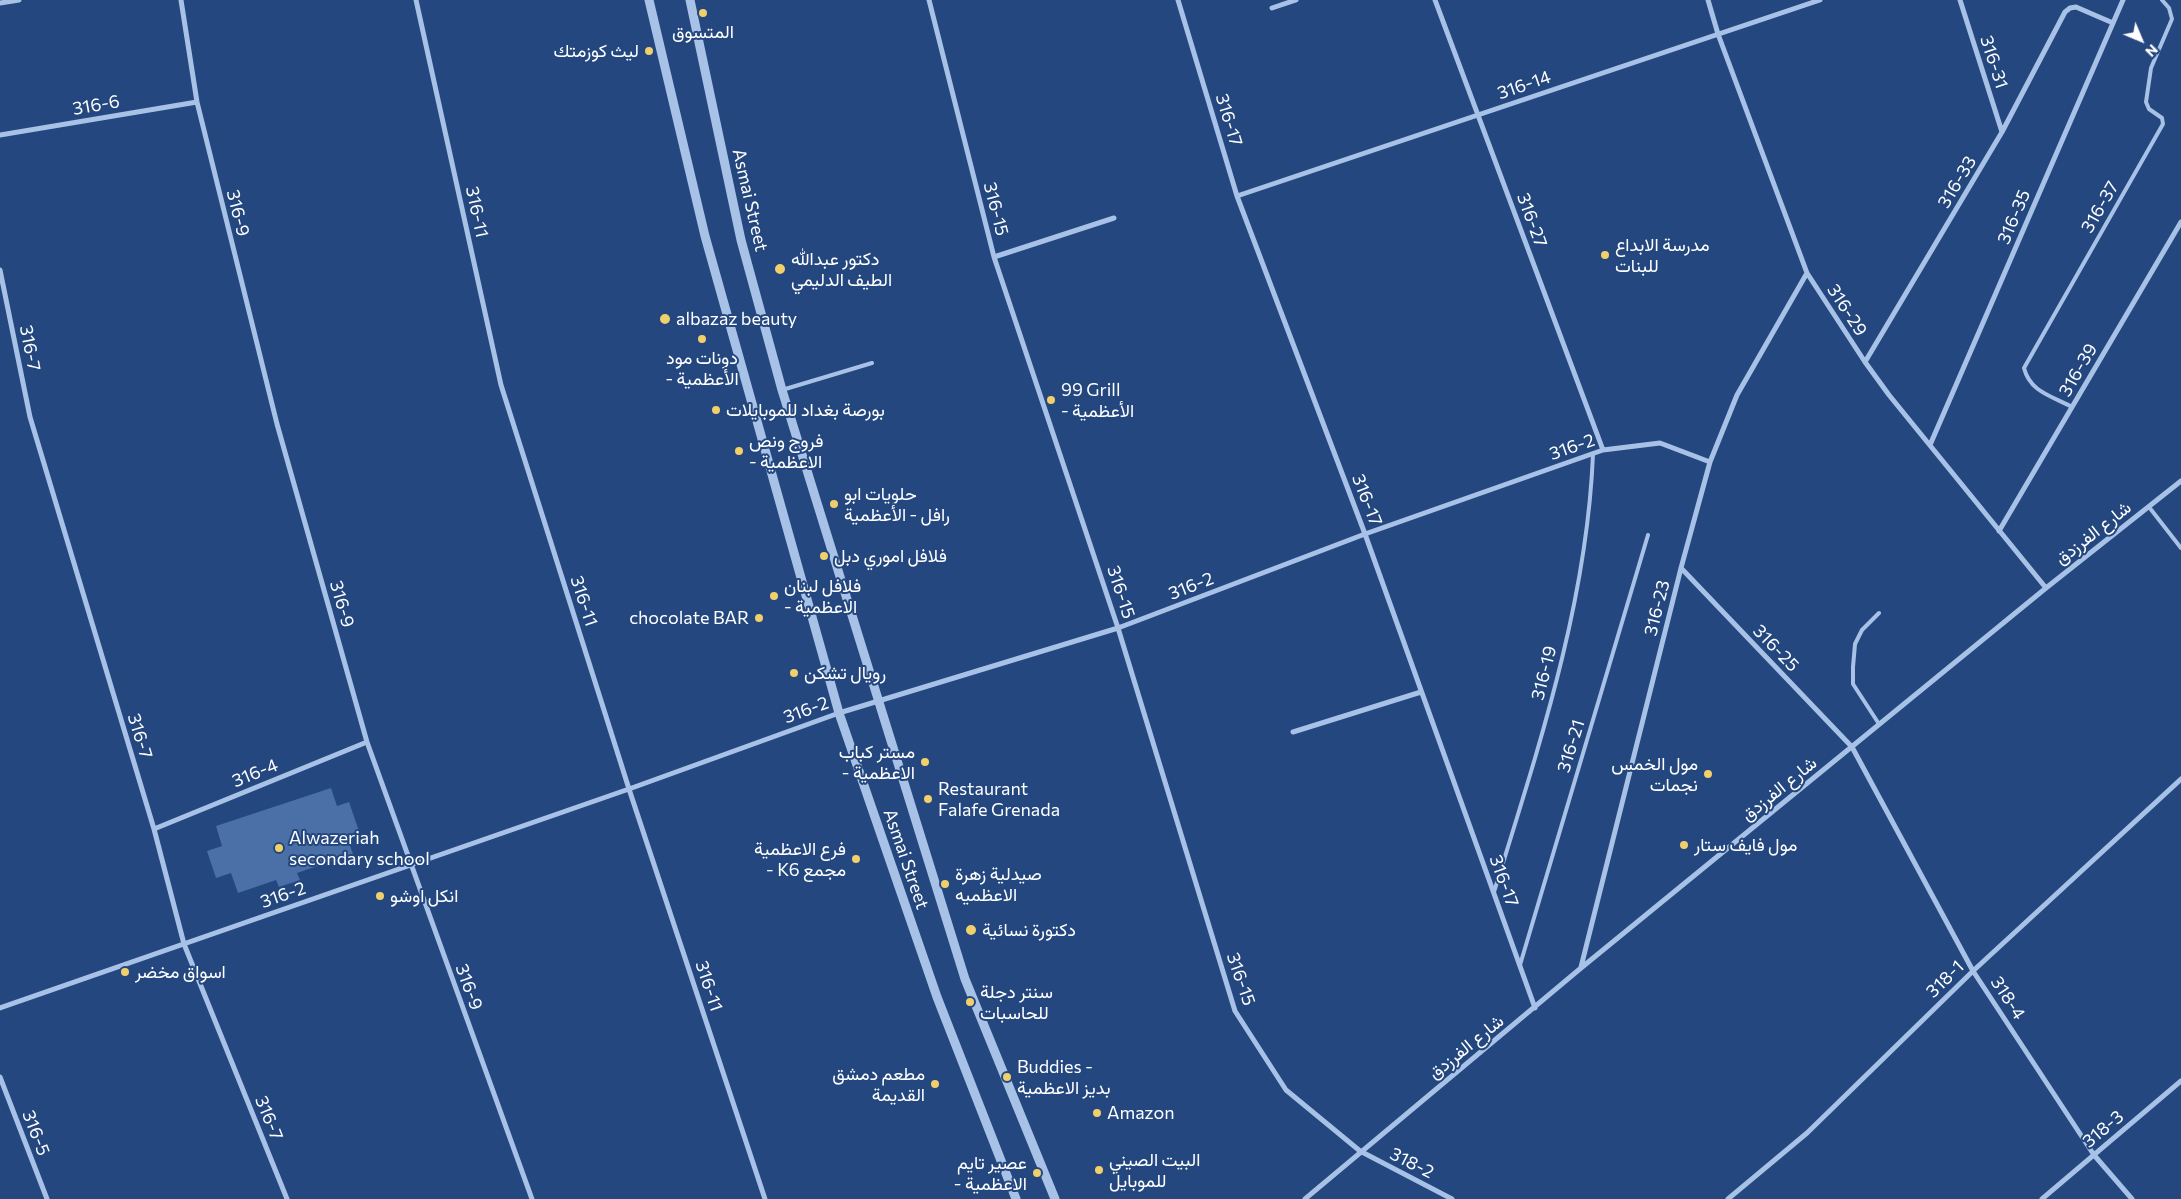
<!DOCTYPE html>
<html>
<head>
<meta charset="utf-8">
<style>
  body { margin:0 }
  #map { position:relative; width:2181px; height:1199px; overflow:hidden; background:#23477e; font-family:Commissioner,sans-serif }
  canvas { display:block }
  .north { position:absolute; left:2116px; top:15px; width:50px; height:50px; -webkit-text-stroke:4px #23477e; paint-order:stroke; rotate:135deg; font-size:14px; font-weight:700; line-height:20px; text-align:center; color:#fff }
  .north::after { content:''; display:block; margin:auto; width:18px; height:22px; background:#fff; clip-path:polygon(50% 0,100% 100%,50% 72%,0 100%) }
</style>
</head>
<body>
<div id="map">
<canvas width="2181" height="1199"></canvas>
<div class="north">N</div>
</div>
<script>
const context = document.querySelector('canvas').getContext('2d');
context.lineJoin = 'round';
function fillPath(path, color) { context.fillStyle = color; context.fill(path, 'evenodd'); }
function trace(path, color, width, dash) { context.strokeStyle = color; context.lineWidth = width; context.lineCap = dash ? 'butt' : 'round'; context.setLineDash(dash || []); context.stroke(path); }
function label(font, color, halo, rows, align = 'center') {
  context.font = font + ' Commissioner,Vazirmatn,sans-serif'; context.lineWidth = 4; context.setLineDash([]); context.textBaseline = 'middle'; context.strokeStyle = halo; context.fillStyle = color; for (const [text, x, y, turn = 0] of rows) {
    context.save(); context.translate(x, y); context.rotate((+turn || 0) * Math.PI / 180); context.textAlign = isNaN(turn) ? turn : align; if (halo) context.strokeText(text, 0, 0); context.fillText(text, 0, 0); context.restore();
  }
}
const building = new Path2D(`
  M331,788L337,806L349,802L359,831L346,835L353,854L297,873L300,880L279,887L276,880L238,893L231,873L216,878L207,851L222,846L216,826Z`);
const service = new Path2D(`
  M782,390L872,363
  M2072,407C2052,396 2030,392 2024,368L2163,124L2162,118L2149,109L2146,102L2151,68L2172,19L2169,8L2162,0
  M2149,507L2181,548
  M1879,724L1853,684V667L1855,644L1862,630L1879,613
  M1494,892C1538,749 1587,604 1593,454
  M1520,965L1648,535`);
const minor = new Path2D(`
  M181,0L197,102L277,424L367,742L532,1199
  M416,0L501,385L629,789L765,1199
  M929,0L994,257L1118,628L1235,1011L1286,1090L1360,1151L1452,1199
  M1178,0L1237,196L1365,534L1535,1008
  M1435,0L1603,450
  M1708,0L1718,34L1807,273L1865,362L1889,395L2046,588
  M1960,0L2002,132
  M0,3L19,0
  M1272,8L1296,0
  M0,135L197,102
  M1237,196L1820,0
  M994,257L1114,218
  M0,270L30,417L154,829L184,944L287,1199
  M1865,362L2002,132L2065,12L2070,8L2076,7L2113,23
  M1930,445L2123,0
  M1999,531L2181,222
  M1681,568L1852,747L1973,971L2094,1155L2132,1199
  M1293,732L1421,692
  M154,829L367,742
  M1581,967L1681,568L1710,462L1737,395L1807,273
  M0,1008L629,789L839,713L1118,628L1365,534L1603,450L1660,443L1710,462
  M0,1077L47,1199
  M1305,1199L1581,968L2046,588L2181,481
  M1728,1199L1807,1133L1973,971L2181,779
  M2042,1199L2181,1081`);
const tertiary = new Path2D(`
  M649,0L705,236L839,713L937,997L1016,1199
  M690,0L741,240L782,390L965,979L1055,1199`);
const markers = [
  [703,13,5,"#f1d06b"],
  [649,51,5,"#f1d06b"],
  [1605,255,5,"#f1d06b"],
  [780,269,6,"#f1d06b"],
  [665,319,6,"#f1d06b"],
  [702,339,5,"#f1d06b"],
  [1051,400,5,"#f1d06b"],
  [716,410,5,"#f1d06b"],
  [739,451,5,"#f1d06b"],
  [834,504,5,"#f1d06b"],
  [824,556,5,"#f1d06b"],
  [774,596,5,"#f1d06b"],
  [759,618,5,"#f1d06b"],
  [794,673,5,"#f1d06b"],
  [925,762,5,"#f1d06b"],
  [1708,774,5,"#f1d06b"],
  [928,799,5,"#f1d06b"],
  [1684,845,5,"#f1d06b"],
  [279,848,5,"#f1d06b"],
  [856,859,5,"#f1d06b"],
  [945,884,5,"#f1d06b"],
  [380,896,5,"#f1d06b"],
  [971,930,6,"#f1d06b"],
  [125,972,5,"#f1d06b"],
  [970,1002,5,"#f1d06b"],
  [1007,1077,5,"#f1d06b"],
  [935,1084,5,"#f1d06b"],
  [1097,1113,5,"#f1d06b"],
  [1099,1170,5,"#f1d06b"],
  [1037,1173,5,"#f1d06b"]
];
const poiNames = [
  ["المتسوق",703,32,"center"],
  ["ليث كوزمتك",639,51,"right"],
  ["مدرسة الابداع",1615,245],
  ["للبنات",1615,266],
  ["دكتور عبدالله",791,259],
  ["الطيف الدليمي",791,280],
  ["albazaz beauty",676,319],
  ["دونات مود",702,358,"center"],
  ["- الأعظمية",702,379,"center"],
  ["99 Grill",1061,390],
  ["- الأعظمية",1061,411],
  ["بورصة بغداد للموبايلات",726,410],
  ["فروج ونص",749,441],
  ["- الاعظمية",749,462],
  ["حلويات ابو",844,494],
  ["رافل - الأعظمية",844,515],
  ["فلافل اموري دبل",834,556],
  ["فلافل لبنان",784,586],
  ["- الاعظمية",784,607],
  ["chocolate BAR",749,618,"right"],
  ["رويال تشكن",804,673],
  ["مستر كباب",915,752,"right"],
  ["- الاعظمية",915,773,"right"],
  ["مول الخمس",1698,764,"right"],
  ["نجمات",1698,785,"right"],
  ["Restaurant",938,789],
  ["Falafe Grenada",938,810],
  ["Alwazeriah",289,838],
  ["secondary school",289,859],
  ["مول فايف ستار",1694,845],
  ["فرع الاعظمية",846,849,"right"],
  ["- K6 مجمع",846,870,"right"],
  ["صيدلية زهرة",955,874],
  ["الاعظميه",955,895],
  ["انكل اوشو",390,896],
  ["دكتورة نسائية",982,930],
  ["اسواق مخضر",135,972],
  ["سنتر دجلة",980,992],
  ["للحاسبات",980,1013],
  ["Buddies -",1017,1067],
  ["بديز الاعظمية",1017,1088],
  ["مطعم دمشق",925,1074,"right"],
  ["القديمة",925,1095,"right"],
  ["Amazon",1107,1113],
  ["البيت الصيني",1109,1160],
  ["للموبايل",1109,1181],
  ["عصير تايم",1027,1163,"right"],
  ["- الاعظمية",1027,1184,"right"]
];
const streetNames = [
  ["316-31",1994,62,72],
  ["316-14",1524,85,-19],
  ["316-6",96,105,-10],
  ["316-17",1229,120,73],
  ["316-33",1957,182,-59],
  ["Asmai Street",750,200,77],
  ["316-37",2100,207,-60],
  ["316-15",996,209,76],
  ["316-11",477,212,78],
  ["316-9",238,213,76],
  ["316-35",2014,217,-67],
  ["316-27",1532,220,70],
  ["316-29",1847,310,57],
  ["316-7",30,348,79],
  ["316-39",2078,370,-60],
  ["316-2",1572,447,-19],
  ["316-17",1367,500,69],
  ["شارع الفرزدق",2093,533,-38],
  ["316-2",1191,586,-21],
  ["316-15",1121,592,72],
  ["316-11",584,601,72],
  ["316-9",342,604,74],
  ["316-23",1657,608,-76],
  ["316-25",1776,648,46],
  ["316-19",1544,673,-76],
  ["316-2",806,710,-20],
  ["316-7",140,736,73],
  ["316-21",1571,746,-73],
  ["316-4",255,773,-22],
  ["شارع الفرزدق",1779,789,-39],
  ["Asmai Street",906,859,71],
  ["316-17",1504,881,70],
  ["316-2",283,895,-19],
  ["316-15",1241,979,71],
  ["318-1",1945,979,-44],
  ["316-11",709,986,72],
  ["316-9",469,987,70],
  ["318-4",2008,998,57],
  ["شارع الفرزدق",1466,1047,-39],
  ["316-7",269,1118,68],
  ["318-3",2103,1129,-40],
  ["316-5",36,1133,69],
  ["318-2",1412,1163,27]
];
fillPath(building, '#4b70a7');
trace(service, '#a8c1e6', 4);
trace(minor, '#a8c1e6', 5);
trace(tertiary, '#a8c1e6', 9);
for (const [x, y, r, color] of markers) { const dot = new Path2D(); dot.arc(x, y, r, 0, 2 * Math.PI); context.fillStyle = color; context.fill(dot); trace(dot, '#23477e', 2); }
label('18px', '#fff', '#23477e', poiNames, 'left');
label('18px', '#fff', '#23477e', streetNames);
</script>
</body>
</html>
